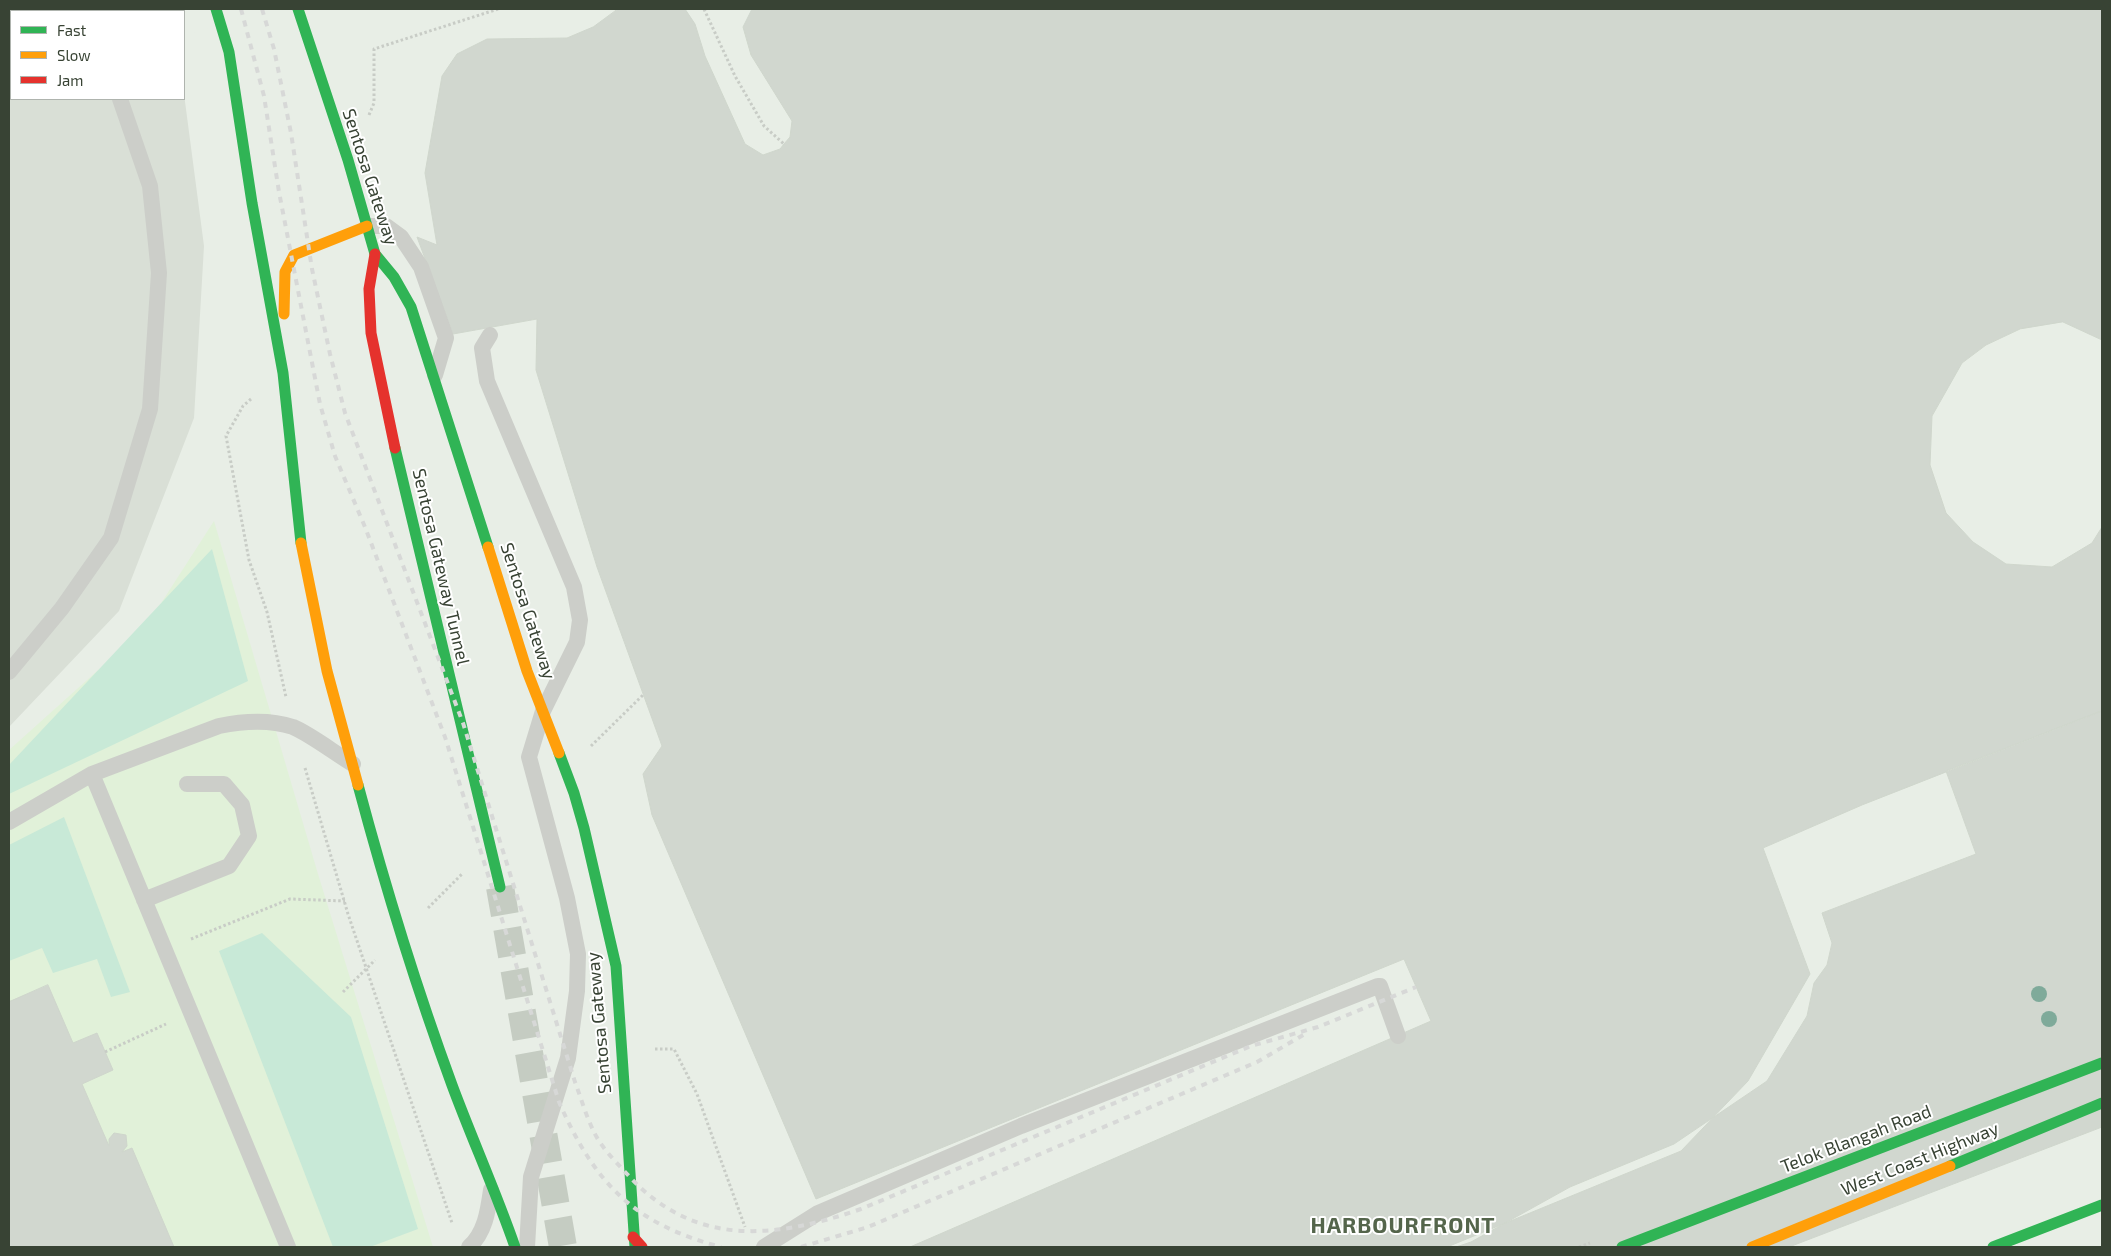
<!DOCTYPE html>
<html>
<head>
<meta charset="utf-8">
<style>
  body { margin:0 }
  #map { position:relative; width:2111px; height:1256px; overflow:hidden; background:#e8eee6; font-family:"Exo 2",sans-serif }
  canvas { display:block }
  .frame { position:absolute; inset:0; border:10px solid #384334; pointer-events:none }
  .legend { position:absolute; left:10px; top:10px; width:175px; height:90px; box-sizing:border-box; background:#fff; border:1px solid #afb4ae; margin:0; padding:6px 9px; list-style:none; font-size:15px; color:#384334 }
  .legend li { display:flex; align-items:center; gap:10px; height:25px }
  .legend b { width:25px; border:1px solid #afb4ae }
</style>
</head>
<body>
<div id="map">
<canvas width="2111" height="1256"></canvas>
<div class="frame"></div>
<ul class="legend">
<li><b style="height:6px;background:#30b455"></b>Fast</li>
<li><b style="height:6px;background:#ff9f0a"></b>Slow</li>
<li><b style="height:6px;background:#e5322d"></b>Jam</li>
</ul>
</div>
<script>
const context = document.querySelector('canvas').getContext('2d');
context.lineJoin = 'round';
function fillPath(path, color) { context.fillStyle = color; context.fill(path, 'evenodd'); }
function trace(path, color, width, dash) { context.strokeStyle = color; context.lineWidth = width; context.lineCap = dash ? 'butt' : 'round'; context.setLineDash(dash || []); context.stroke(path); }
function label(font, color, halo, rows, align = 'center') {
  context.font = font + ' "Exo 2",sans-serif'; context.lineWidth = 4; context.setLineDash([]); context.textBaseline = 'middle'; context.strokeStyle = halo; context.fillStyle = color; for (const [text, x, y, turn = 0] of rows) {
    context.save(); context.translate(x, y); context.rotate((+turn || 0) * Math.PI / 180); context.textAlign = isNaN(turn) ? turn : align; if (halo) context.strokeText(text, 0, 0); context.fillText(text, 0, 0); context.restore();
  }
}
const commercial = new Path2D(`
  M214,521L318,874L433,1247H9V750L145,628Z`);
const industrial = new Path2D(`
  M11,93V99H184V94L204,246L194,418L119,611L9,727V94Z`);
const green = new Path2D(`
  M212,549L248,681L9,794V765Z
  M64,817L130,992L111,997L97,959L53,973L42,948L9,961V845Z
  M262,933L351,1017L418,1229L370,1247H333L219,951Z`);
const pier = new Path2D(`
  M30,9H269L184,36V11H30Z`);
const building = new Path2D(`
  M618,9H685L695,24L705,56L745,144L763,155L780,149L784,144L790,137L792,121L751,55L743,27L752,9H2102V711L1946,771L1976,854L1822,913L1832,943L1827,965L1814,983L1807,1016L1767,1081L1674,1144L1570,1187L1471,1242L1456,1247H910L1431,1021L1404,959L816,1199L652,815L643,774L662,746L597,567L536,370L537,319L453,334L417,237L437,245L425,173L442,76L457,54L487,39L567,38L593,27Z
  M2063,322L2102,340V527L2092,543L2052,567L2006,564L1973,542L1946,513L1930,465L1932,416L1962,363L1986,345L2020,329Z
  M2102,711V1127L1789,1247H1447L1681,1151L1748,1081L1810,974L1763,848L1862,805Z
  M48,985L73,1043L97,1033L113,1070L82,1084L109,1146V1139L114,1133L126,1135L127,1146L122,1152L132,1148L174,1247H9V998L10,1001Z`);
const secondaryTunnel = new Path2D(`
  M500,887L563,1247`);
const path = new Path2D(`
  M704,9L735,76L764,126L784,144
  M369,115L374,103V49L498,9
  M251,399L243,406L226,436L249,560L267,612L286,697
  M591,746L644,694
  M305,768L348,914L452,1223
  M428,908L462,874
  M191,939L290,899L345,901
  M343,992L375,960
  M655,1049H674L697,1094L745,1227
  M105,1052L166,1024
  M1579,1247L1590,1243`);
const lane = new Path2D(`
  M94,9L95,11
  M367,226H386L401,237L421,267L446,338L435,375
  M490,335L482,348L487,381L574,587L580,620L577,642L543,711L529,757L567,898L578,954L577,991L568,1058L531,1177L527,1247
  M9,672L62,608L111,538L150,409L159,273L150,186L120,99
  M92,774L288,1247
  M9,822L92,774L219,726C243,721 269,719 293,727C310,734 336,754 353,764
  M144,900L229,866L249,836L242,805L224,784H187
  M469,1247C485,1233 488,1211 491,1190
  M764,1247L818,1213L1021,1126L1378,986H1380L1398,1036`);
const fast = new Path2D(`
  M216,9L229,52L252,203L283,373L301,543
  M298,9L348,160L375,254L394,277L411,307L488,547
  M395,448L500,887
  M559,753L574,793L584,828L616,966L635,1247
  M358,785C385,886 416,987 452,1085C472,1139 496,1192 515,1247
  M1950,1166L2102,1103
  M1622,1247L2102,1063
  M1993,1247L2102,1205`);
const slow = new Path2D(`
  M284,314L285,272L294,255L367,226
  M301,543L327,671L358,785
  M488,547L527,671L559,753
  M1752,1247L1950,1166`);
const jam = new Path2D(`
  M375,254L369,289L371,333L395,448
  M633,1237L642,1247`);
const rail = new Path2D(`
  M241,9L264,96L279,192L320,404L335,456L365,527L445,737L559,1102C595,1184 634,1224 721,1247
  M262,9L274,49L291,133L312,269L330,354L345,413L463,723L575,1082C581,1098 586,1116 594,1132C601,1147 615,1161 627,1174C694,1248 774,1239 861,1209L1251,1046L1318,1027L1416,987
  M801,1247L868,1227L1257,1062L1305,1034`);
const trees = [
  [2039,994],
  [2049,1019]
];
const streetNames = [
  ["Sentosa Gateway",370,177,72],
  ["Sentosa Gateway Tunnel",441,567,77],
  ["Sentosa Gateway",528,611,72],
  ["Sentosa Gateway",599,1023,-95],
  ["Telok Blangah Road",1856,1139,-21],
  ["West Coast Highway",1920,1159,-22]
];
const districtNames = [
  ["HARBOURFRONT",1403,1226]
];
fillPath(commercial, '#e1f1d9');
fillPath(industrial, '#d9dfd6');
fillPath(green, '#c8e9d7');
fillPath(pier, '#e8eee6');
fillPath(building, '#d1d7cf');
trace(building, '#cfd6cc', 1);
trace(secondaryTunnel, '#c5ccc2', 28, [28, 14]);
trace(path, '#c8ccc6', 3, [2.5, 2.5]);
trace(lane, '#cccec9', 16);
trace(fast, '#30b455', 11);
trace(slow, '#ff9f0a', 11);
trace(jam, '#e5322d', 11);
trace(rail, '#d7d8d7', 4, [6, 6]);
context.fillStyle = '#7faa9a';
for (const [x, y] of trees) { context.beginPath(); context.arc(x, y, 8, 0, 2 * Math.PI); context.fill(); }
label('18px', '#384334', '#fff', streetNames);
context.letterSpacing = '1px';
label('bold 22px', '#54654b', '#fff', districtNames);
context.letterSpacing = '0px';
</script>
</body>
</html>
